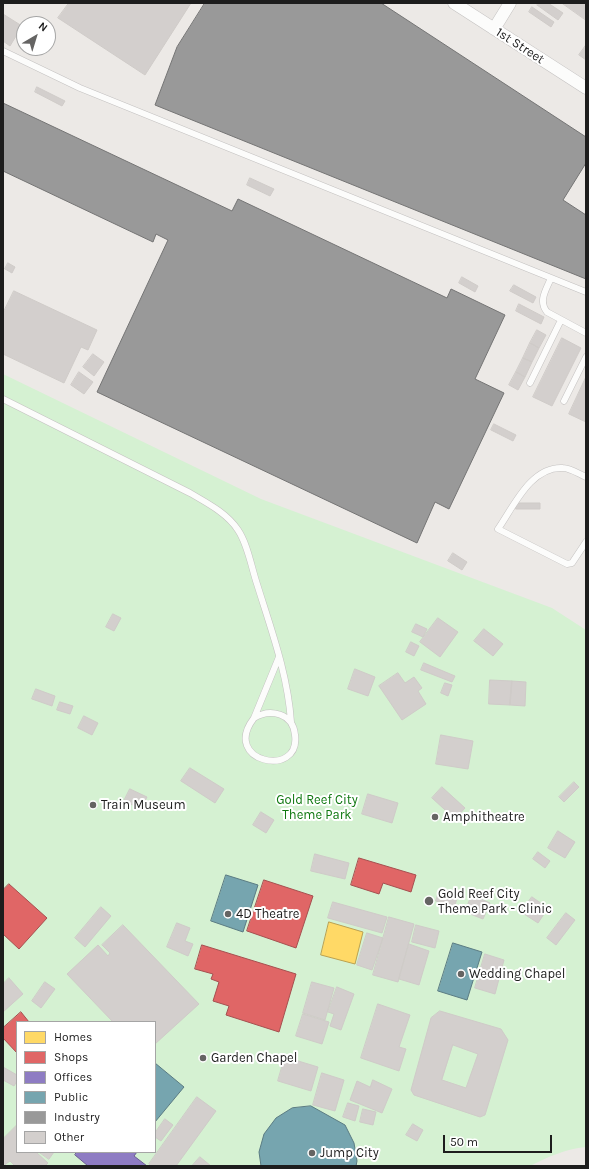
<!DOCTYPE html>
<html>
<head>
<meta charset="utf-8">
<style>
  body { margin:0 }
  #map { position:relative; width:589px; height:1169px; overflow:hidden; background:#ece9e6; font-family:Karla,sans-serif }
  canvas { display:block }
  .frame { position:absolute; inset:0; border:4px solid #1d1d1d; pointer-events:none }
  .legend { position:absolute; left:16px; top:1021px; width:140px; height:132px; box-sizing:border-box; background:#fff; border:1px solid #a5a5a5; margin:0; padding:5px 7px; list-style:none; font-size:12px; color:#1d1d1d }
  .legend li { display:flex; align-items:center; gap:8px; height:20px }
  .legend b { width:20px; border:1px solid #a5a5a5 }
  .north { position:absolute; left:16px; top:16px; width:40px; height:40px; box-sizing:border-box; background:#fff; border:1px solid #a5a5a5; border-radius:50%; rotate:38deg; font-size:11px; font-weight:700; line-height:16px; text-align:center; color:#1d1d1d }
  .north::after { content:''; display:block; margin:auto; width:14px; height:18px; background:#656463; clip-path:polygon(50% 0,100% 100%,50% 72%,0 100%) }
  .scale { position:absolute; left:443px; top:1135px; width:109px; height:18px; box-sizing:border-box; border:2px solid #1d1d1d; border-top:0; padding-left:5px; font-size:12px; line-height:14px; white-space:nowrap; color:#1d1d1d; -webkit-text-stroke:3px #fff; paint-order:stroke }
</style>
</head>
<body>
<div id="map">
<canvas width="589" height="1169"></canvas>
<div class="frame"></div>
<ul class="legend">
<li><b style="height:11px;background:#ffd966"></b>Homes</li>
<li><b style="height:11px;background:#e06666"></b>Shops</li>
<li><b style="height:11px;background:#8e7cc3"></b>Offices</li>
<li><b style="height:11px;background:#76a5af"></b>Public</li>
<li><b style="height:11px;background:#999"></b>Industry</li>
<li><b style="height:11px;background:#d3cfcd"></b>Other</li>
</ul>
<div class="north">N</div>
<div class="scale">50 m</div>
</div>
<script>
const context = document.querySelector('canvas').getContext('2d');
context.lineJoin = 'round';
function fillPath(path, color) { context.fillStyle = color; context.fill(path, 'evenodd'); }
function trace(path, color, width, dash) { context.strokeStyle = color; context.lineWidth = width; context.lineCap = dash ? 'butt' : 'round'; context.setLineDash(dash || []); context.stroke(path); }
function label(font, color, halo, rows, align = 'center') {
  context.font = font + ' Karla,sans-serif'; context.lineWidth = 4; context.setLineDash([]); context.textBaseline = 'middle'; context.strokeStyle = halo; context.fillStyle = color; for (const [text, x, y, turn = 0] of rows) {
    context.save(); context.translate(x, y); context.rotate((+turn || 0) * Math.PI / 180); context.textAlign = isNaN(turn) ? turn : align; if (halo) context.strokeText(text, 0, 0); context.fillText(text, 0, 0); context.restore();
  }
}
const park = new Path2D(`
  M3,374L261,499L552,608L586,630V1147C565,1149 548,1157 530,1166H3ZM17,1022H155V1152H17Z`);
const homes = new Path2D(`
  M329,922L363,932L355,964L321,955Z`);
const shops = new Path2D(`
  M359,858L416,875L411,892L383,883L379,894L351,885Z
  M264,880L313,896L296,948L247,931Z
  M9,884L47,918L19,949L3,934V890Z
  M202,945L296,974L279,1032L226,1015L229,1006L213,1001L219,982L211,979L213,974L195,969Z
  M21,1012L29,1022H17V1053L3,1038V1028Z`);
const offices = new Path2D(`
  M77,1152H137L134,1156L147,1166H88L75,1155Z`);
const public = new Path2D(`
  M226,875L258,885L243,932L211,921Z
  M453,943L482,952L467,1000L438,991Z
  M155,1063L184,1087L155,1122Z
  M311,1106L345,1125L354,1143L357,1161L356,1166H261L259,1152L264,1134L276,1118L292,1108Z`);
const industry = new Path2D(`
  M205,3H381L586,137V163L563,200L586,215V279L155,105L177,47Z
  M3,103L232,211L238,199L447,298L451,289L505,315L475,379L504,393L449,509L435,502L417,543L97,392L168,240L156,234L153,242L3,171Z`);
const building = new Path2D(`
  M69,3H191L145,75L58,18Z
  M539,3H548L563,13L558,20L537,5Z
  M562,3H586V20Z
  M532,7L554,22L551,27L529,12Z
  M3,14L22,26L10,46L3,41Z
  M586,45V60L579,55Z
  M37,87L65,101L62,106L35,92Z
  M250,178L274,189L270,196L247,185Z
  M8,263L15,267L12,273L5,269Z
  M462,277L478,286L475,292L459,283Z
  M514,285L536,297L533,303L510,291Z
  M14,291L97,330L88,350L81,347L64,383L3,354V313Z
  M519,304L544,317L541,324L516,311Z
  M537,330L546,335L539,348L530,343Z
  M562,338L581,348L552,406L533,397Z
  M530,343L539,348L532,362L523,358Z
  M93,354L104,362L94,376L83,367Z
  M523,358L532,362L525,377L516,372Z
  M79,372L93,382L84,394L71,385Z
  M516,372L525,377L518,390L509,385Z
  M586,377V422L569,414Z
  M494,424L516,435L513,441L491,430Z
  M516,503H540V509H516Z
  M453,553L467,562L462,570L448,561Z
  M113,614L121,618L114,631L106,627Z
  M438,618L458,632L440,657L420,642Z
  M416,624L427,629L423,637L412,632Z
  M484,629L503,644L493,656L474,641Z
  M411,642L419,646L414,656L406,652Z
  M424,663L455,676L452,682L421,670Z
  M355,669L375,677L368,696L348,689Z
  M398,673L405,683L414,677L422,688L418,691L426,704L402,720L379,686Z
  M490,680L512,681L510,705L489,704Z
  M512,681L526,682L525,706L510,705Z
  M445,683L452,685L448,696L441,693Z
  M36,689L55,696L52,706L32,699Z
  M60,702L73,706L70,714L57,710Z
  M84,716L98,723L92,735L78,728Z
  M441,735L473,741L468,769L436,764Z
  M190,768L224,789L215,803L181,781Z
  M574,782L579,787L564,802L559,797Z
  M442,787L465,808L455,819L432,798Z
  M130,789L147,797L141,809L124,801Z
  M368,794L398,803L392,823L362,814Z
  M261,812L274,820L266,833L253,825Z
  M558,831L575,842L565,858L548,848Z
  M538,852L550,861L545,868L533,859Z
  M315,854L349,863L345,879L311,871Z
  M440,889L458,895L454,908L436,901Z
  M472,895L490,903L483,919L465,912Z
  M532,897L548,908L538,923L521,912Z
  M333,902L387,917L382,933L328,918Z
  M101,907L111,916L85,947L75,938Z
  M566,913L575,920L556,945L547,938Z
  M389,917L414,924L398,982L373,975Z
  M177,923L190,928L185,941L193,944L188,956L167,947Z
  M123,925L199,1004L155,1044V1022H113L67,974L98,945L108,956L110,953L102,945Z
  M416,925L439,931L435,948L412,942Z
  M367,933L383,938L372,970L357,965Z
  M409,944L429,951L419,985L399,979Z
  M485,954L504,960L495,994L475,988Z
  M9,978L23,994L3,1012V984Z
  M45,982L55,989L41,1008L32,1001Z
  M312,982L334,988L325,1020L303,1013Z
  M337,987L354,994L341,1030L330,1026L334,1014L328,1012Z
  M378,1004L410,1015L399,1047L406,1049L399,1071L361,1058Z
  M440,1011L501,1029L508,1040L485,1115L480,1117L414,1095L411,1090L431,1018ZM453,1045L478,1054L466,1088L442,1080Z
  M303,1014L329,1022L322,1044L296,1036Z
  M285,1057L318,1067L311,1091L278,1081Z
  M3,1067L17,1075V1081L14,1086L3,1080Z
  M322,1073L344,1080L335,1111L313,1105Z
  M373,1080L392,1089L382,1113L350,1100L357,1081L370,1087Z
  M197,1097L216,1111L176,1166H151L149,1164Z
  M348,1103L359,1106L355,1121L343,1117Z
  M363,1109L376,1112L373,1125L360,1122Z
  M165,1119L173,1125L161,1141L155,1137V1133Z
  M413,1124L423,1130L417,1141L406,1135Z
  M17,1125V1152H36L48,1163L45,1166H15L10,1161L3,1166V1139Z
  M39,1152H54L49,1159Z
  M200,1157L211,1166H192Z`);
const service = new Path2D(`
  M3,51L80,88L586,292
  M551,278C546,290 538,301 547,312L586,333
  M530,383L561,320
  M3,399L190,493C207,503 227,513 238,530C248,545 251,566 257,584C271,629 288,675 291,722
  M564,401L586,357
  M586,477C579,474 570,468 563,468C531,466 514,506 498,529L567,564L572,563L586,542
  M254,718C270,708 293,713 295,735C301,779 220,762 254,718L279,657`);
const minor = new Path2D(`
  M454,3L586,88
  M494,29L510,3`);
const markers = [
  [93,805,4,"#656463"],
  [435,817,4,"#656463"],
  [429,901,5,"#656463"],
  [228,914,4,"#656463"],
  [461,974,4,"#656463"],
  [203,1058,4,"#656463"],
  [312,1153,4,"#656463"]
];
const streetNames = [
  ["1st Street",520,46,33]
];
const parkNames = [
  ["Gold Reef City",317,800],
  ["Theme Park",317,815]
];
const poiNames = [
  ["Train Museum",101,805],
  ["Amphitheatre",443,817],
  ["Gold Reef City",438,894],
  ["Theme Park - Clinic",438,909],
  ["4D Theatre",236,914],
  ["Wedding Chapel",469,974],
  ["Garden Chapel",211,1058],
  ["Jump City",320,1153]
];
fillPath(park, '#d5f1d2');
fillPath(homes, '#ffd966');
trace(homes, '#bba150', 1);
fillPath(shops, '#e06666');
trace(shops, '#a65050', 1);
fillPath(offices, '#8e7cc3');
trace(offices, '#6c6091', 1);
fillPath(public, '#76a5af');
trace(public, '#5b7c83', 1);
fillPath(industry, '#999');
trace(industry, '#747474', 1);
fillPath(building, '#d3cfcd');
trace(building, '#cfcbc8', 1);
trace(service, '#c3c1c0', 7);
trace(minor, '#c3c1c0', 13);
trace(service, '#fcfcfb', 6);
trace(minor, '#fcfcfb', 12);
for (const [x, y, r, color] of markers) { const dot = new Path2D(); dot.arc(x, y, r, 0, 2 * Math.PI); context.fillStyle = color; context.fill(dot); trace(dot, '#fff', 1.5); }
label('13px', '#1d1d1d', '#fff', streetNames);
label('13px', '#0f7810', '#fff', parkNames);
label('13px', '#1d1d1d', '#fff', poiNames, 'left');
</script>
</body>
</html>
